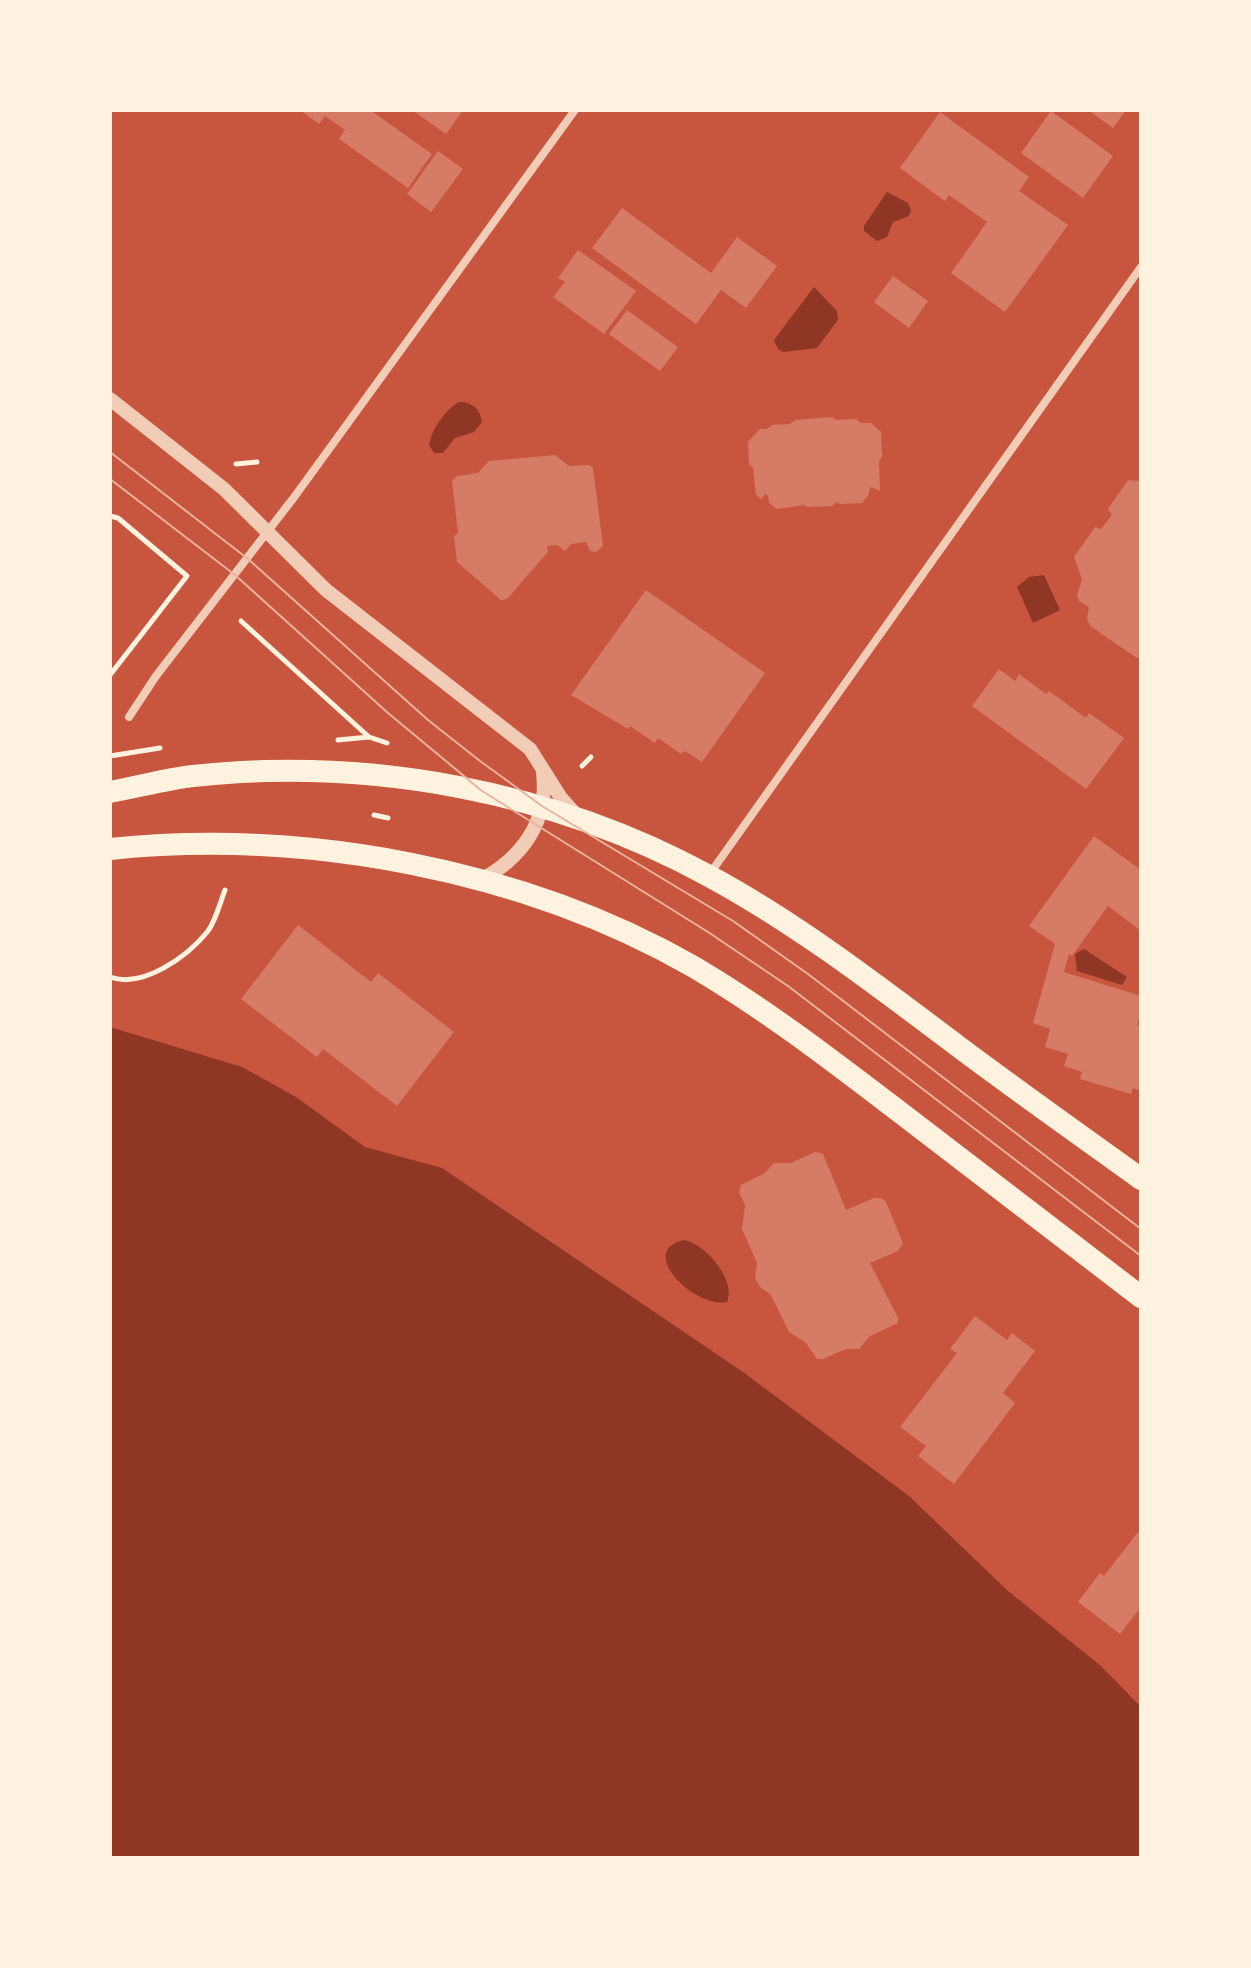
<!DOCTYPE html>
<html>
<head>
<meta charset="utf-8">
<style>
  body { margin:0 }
  #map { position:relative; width:1251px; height:1968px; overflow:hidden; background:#c8553d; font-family:Raleway,sans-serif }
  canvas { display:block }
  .frame { position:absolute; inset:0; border:112px solid #fff3e0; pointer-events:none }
</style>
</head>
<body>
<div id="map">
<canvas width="1251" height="1968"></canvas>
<div class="frame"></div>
</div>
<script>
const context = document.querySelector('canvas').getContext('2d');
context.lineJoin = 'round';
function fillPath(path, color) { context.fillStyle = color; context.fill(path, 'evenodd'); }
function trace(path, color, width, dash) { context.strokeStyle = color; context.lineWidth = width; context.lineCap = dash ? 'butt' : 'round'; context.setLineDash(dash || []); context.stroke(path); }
const water = new Path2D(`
  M887,192L908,203L911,211L909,216L893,222L887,237L877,241L864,231V226Z
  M814,287L837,311L838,320L817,348L783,352L778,349L774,340Z
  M459,402C473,402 480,409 482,422L474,432L455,438L443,453H434L429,445C432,429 445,410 459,402Z
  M1044,575L1060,610L1033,623L1017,587L1029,577Z
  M1084,949L1127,977L1122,985L1077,971L1075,954Z
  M110,1027L242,1067L296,1097L365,1147L442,1168L743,1372L909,1496L1008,1591L1101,1666L1141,1707V1858H110Z
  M684,1240C706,1244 737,1281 727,1302C696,1309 635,1251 684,1240Z`);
const building = new Path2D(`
  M300,110H370L432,154L408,188L339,139L345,130L325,116L319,124Z
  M412,110H463L446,134Z
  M1088,110H1126L1113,128Z
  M1051,111L1113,156L1083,198L1021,153Z
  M940,112L1029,177L1019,191L1068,225L1005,312L951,273L987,222L949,195L945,201L900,168Z
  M438,151L463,169L431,212L407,194Z
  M622,208L711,273L737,237L777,266L746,308L721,290L696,324L592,248Z
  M578,250L636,291L604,334L553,297L565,282L558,278Z
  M893,276L928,301L909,328L874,302Z
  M627,310L678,347L660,371L609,334Z
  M832,417L836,420L856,419L861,423H871L881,432L882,456L879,462L880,491L870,487L869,494L862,503L840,504L836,502L832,506L808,507L804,505L777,509L769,503L768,496L765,494L762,499L756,495L753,468L749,464L748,442L760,429H767L772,425L790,424L795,420Z
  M555,455L569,466L589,465L593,468L603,546L596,552L590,551L586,542L571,544L565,551L557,545L547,546L548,552L507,599L501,600L457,562L454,536L458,533L452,481L457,476L478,473L489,461Z
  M1128,480L1141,481V658H1137L1090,626L1087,619L1089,607L1079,601L1077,596L1082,579L1074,557L1095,527L1101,529L1112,515L1108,509Z
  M646,590L765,673L702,762L685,751L681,754L658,738L655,743L630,726L628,729L571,695Z
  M999,669L1015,681L1019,674L1046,694L1049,691L1086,718L1089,713L1124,738L1086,789L972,706Z
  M1094,836L1141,870V931L1108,906L1072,956L1069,954L1064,972L1141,996V1014L1137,1025L1141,1026V1091L1133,1088L1131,1094L1080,1079L1082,1072L1064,1066L1068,1054L1045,1047L1050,1029L1033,1023L1055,944L1029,926Z
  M298,925L371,982L378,973L454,1032L397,1106L323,1049L317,1057L241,999Z
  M815,1152L823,1154L846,1210L874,1198H881L886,1202L903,1243L898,1251L870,1263L898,1318V1323L870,1336L859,1349H846L823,1359H817L806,1343L789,1332L771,1295L760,1287L755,1278L757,1263L742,1229L745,1205L739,1192L741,1185L765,1173L774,1163H791Z
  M975,1316L1007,1340L1012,1333L1035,1351L1003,1393L1015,1403L954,1484L918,1456L926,1446L900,1427L957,1353L950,1349Z
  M1141,1528V1607L1120,1634L1078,1602L1100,1573L1104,1576Z`);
const path = new Path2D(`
  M236,464L257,462
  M110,516L118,518L187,576L110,675
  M241,621L369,737L387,743
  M338,740L369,737
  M110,756L160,748
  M582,766L591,757
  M374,815L388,818
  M110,977C143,989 188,956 208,931C216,920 220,903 225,890`);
const minor = new Path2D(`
  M129,717L156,676L295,496L575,110
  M709,875L1141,267`);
const tertiary = new Path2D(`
  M110,399L224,489L326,590L530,749L561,798L577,816
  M479,881C521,859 549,822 543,773`);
const trunk = new Path2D(`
  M110,792C138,787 166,779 193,776C370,757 553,791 709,876C798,924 879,987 959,1047C1019,1092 1080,1135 1141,1179
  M110,849C305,829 523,869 694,967C767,1010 834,1062 901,1113C981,1175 1061,1236 1141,1297`);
const tram = new Path2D(`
  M110,452L248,559L428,720L480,761L542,806L733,921L808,974L1141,1229
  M110,479L235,575L388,713L482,791L708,932L788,986L1141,1256`);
fillPath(water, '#8f3625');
fillPath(building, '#d67c66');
trace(path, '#fff3e0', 5);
trace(minor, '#f1ccb7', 8);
trace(tertiary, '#f1ccb7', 14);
trace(trunk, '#fff3e0', 22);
trace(tram, '#e9b49f', 2);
</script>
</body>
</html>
